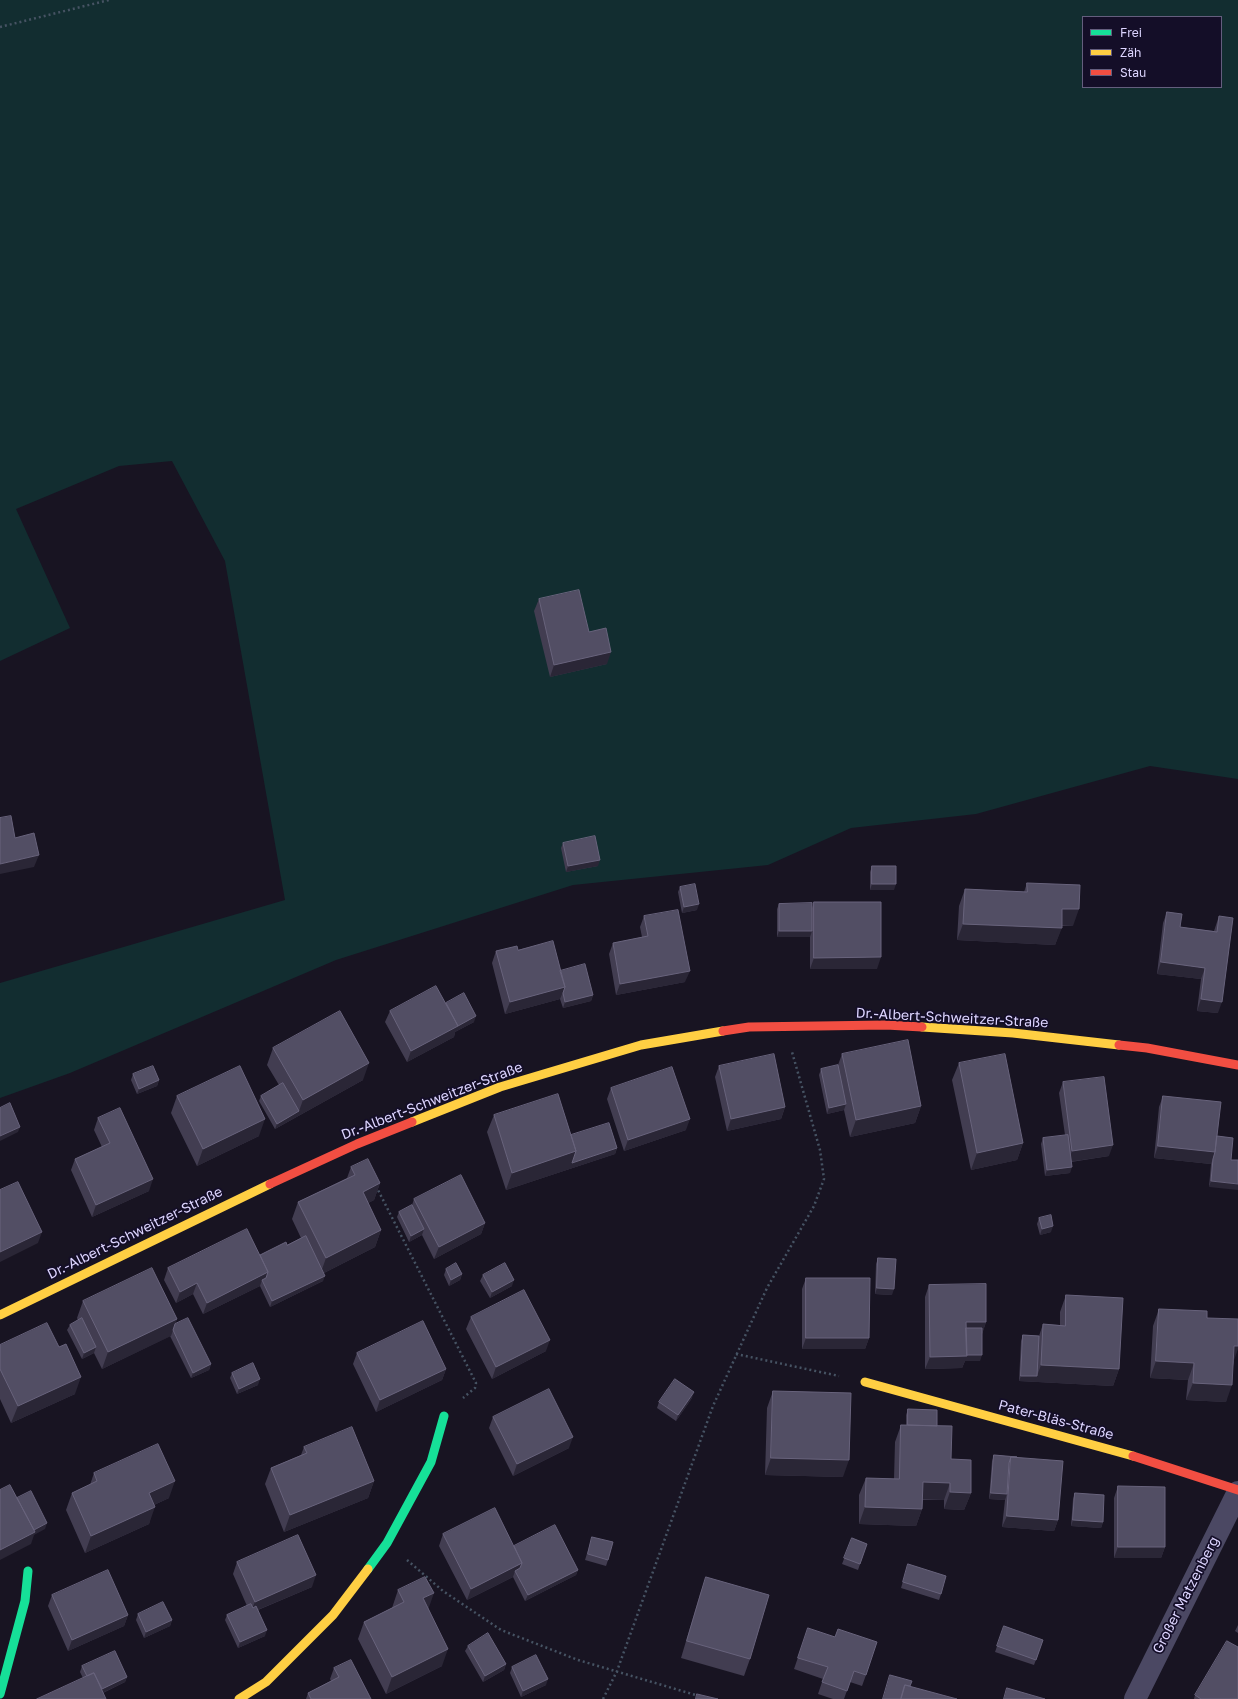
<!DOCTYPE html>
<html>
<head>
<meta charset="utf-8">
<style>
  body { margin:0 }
  #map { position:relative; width:1238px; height:1699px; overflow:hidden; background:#181422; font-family:"Golos Text",sans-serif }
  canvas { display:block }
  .legend { position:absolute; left:1082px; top:16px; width:140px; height:72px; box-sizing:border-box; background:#140e28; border:1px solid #645e7e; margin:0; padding:5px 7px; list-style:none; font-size:12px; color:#ddd5ff }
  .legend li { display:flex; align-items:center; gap:8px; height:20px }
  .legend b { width:20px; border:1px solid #645e7e }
</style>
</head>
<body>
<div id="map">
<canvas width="1238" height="1699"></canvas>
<ul class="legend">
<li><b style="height:5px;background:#16e098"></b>Frei</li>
<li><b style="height:5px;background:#ffcf43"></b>Zäh</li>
<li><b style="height:5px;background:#f24e42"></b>Stau</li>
</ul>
</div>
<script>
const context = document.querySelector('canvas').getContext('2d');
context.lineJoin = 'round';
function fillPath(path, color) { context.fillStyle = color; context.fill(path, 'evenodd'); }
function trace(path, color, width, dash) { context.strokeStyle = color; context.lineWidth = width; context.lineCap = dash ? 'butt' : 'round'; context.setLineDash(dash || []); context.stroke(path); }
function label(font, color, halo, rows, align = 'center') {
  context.font = font + ' "Golos Text",sans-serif'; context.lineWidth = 3.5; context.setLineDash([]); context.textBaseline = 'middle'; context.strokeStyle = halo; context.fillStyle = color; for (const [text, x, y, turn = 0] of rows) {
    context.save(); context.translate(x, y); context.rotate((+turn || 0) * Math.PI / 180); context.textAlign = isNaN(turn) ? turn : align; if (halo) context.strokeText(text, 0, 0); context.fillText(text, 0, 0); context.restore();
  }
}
const green = new Path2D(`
  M0,0H1238V779L1150,766L976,814L851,828L768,865L573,885L336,960L70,1073L0,1098V983L285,900L225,561L172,461L119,466L16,509L70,628L0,661ZM1083,17H1221V87H1083Z`);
const path = new Path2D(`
  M0,27L109,0
  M376,1186L476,1383L475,1388L463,1398
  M736,1354L839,1376
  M407,1560L443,1591L501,1630L578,1660L699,1696
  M603,1699L617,1671L713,1406L767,1288L814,1206L824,1179L820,1150L792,1052`);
const street = new Path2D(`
  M1135,1699L1238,1492`);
const fast = new Path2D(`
  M368,1569L387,1543L431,1462L444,1416
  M0,1694L25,1601L28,1571`);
const slow = new Path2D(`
  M922,1027L1013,1033L1119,1045
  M412,1122L500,1087L641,1045L723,1031
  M0,1315L270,1184
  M865,1382L1133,1456
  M239,1699L266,1682L333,1615L368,1569`);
const jam = new Path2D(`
  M723,1031L749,1027L886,1025L922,1027
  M1119,1045L1147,1048L1238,1065
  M270,1184L357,1144L412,1122
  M1133,1456L1238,1490`);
const wall = new Path2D(`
  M539,599L589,632L607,664L550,677L534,611Z
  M563,843L598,866L566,872L561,848Z
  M872,866L894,890H870V872Z
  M1027,883L1073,926H1062L1055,945L957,940L959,906L965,889L1024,892Z
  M680,887L697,910L682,913L678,892Z
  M814,902L877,969H810V937H777V909L779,904L812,908Z
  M1167,912L1180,927L1214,931L1219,916L1218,1013L1197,1011L1201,979L1157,974L1163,923Z
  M644,916L685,982L616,995L609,954L613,943L642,937L640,927Z
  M518,950L560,971L593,995L591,1001L563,1008L560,999L505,1014L492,963L496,951Z
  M446,1003L474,1022L455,1032L454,1037L407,1062L385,1022L390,1011Z
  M273,1048L363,1080L275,1129L259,1101L261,1096L279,1085L267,1065Z
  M842,1054L921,1106L915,1123L850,1137L844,1110L827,1114L819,1075L821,1069L838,1065Z
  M959,1063L1023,1143L1017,1160L971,1170L952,1080Z
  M719,1066L785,1107L781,1119L727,1131L715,1077Z
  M133,1074L159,1080L157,1086L137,1094L131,1080Z
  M1063,1082L1109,1156L1071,1162L1070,1173L1045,1176L1041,1144L1043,1138L1065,1135L1059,1093Z
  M611,1088L686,1130L624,1151L607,1099Z
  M177,1096L259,1136L197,1166L171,1113Z
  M1163,1096L1217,1136L1233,1138L1209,1187L1211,1164L1154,1158L1159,1107Z
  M494,1115L571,1135L617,1148L615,1154L506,1190L487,1132Z
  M98,1118L149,1191L92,1217L71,1170L75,1159L102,1147L94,1130Z
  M351,1167L380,1183L374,1200L368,1203L381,1230L375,1247L324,1273L323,1281L270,1307L260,1286L203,1314L193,1294L176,1303L164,1280L168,1268L260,1255L287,1245L301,1238L292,1219L298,1202L347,1178Z
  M414,1199L485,1223L481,1234L434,1259L422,1235L409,1242L397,1217L399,1212L412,1205Z
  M1039,1218L1051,1232L1040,1235L1037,1224Z
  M878,1258L892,1295L875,1294L876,1264Z
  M446,1269L462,1274L460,1280L449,1286L444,1275Z
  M483,1275L512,1286L490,1298L480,1281Z
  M806,1278L869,1338L865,1349H802V1289Z
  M929,1285L986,1322L982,1334L980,1361H965L962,1368L925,1369V1297Z
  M1066,1295L1119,1369L1113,1386L1019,1381L1021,1341L1023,1335L1039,1336L1043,1324L1060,1325V1312Z
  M83,1301L177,1319L175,1324L211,1364L209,1370L191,1378L170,1336L102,1369L94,1353L82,1359L67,1330L70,1325L78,1320L77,1318Z
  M1159,1309L1207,1318L1234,1361L1226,1402L1186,1400L1188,1380L1150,1378L1153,1326Z
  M471,1317L546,1351L492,1379L466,1329Z
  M0,1345L59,1347L75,1394L11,1423L0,1399Z
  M357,1353L446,1369L442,1380L376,1412L353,1364Z
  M232,1373L258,1385L237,1394L230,1378Z
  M773,1391L843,1477L765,1475L767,1408Z
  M692,1398L676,1421L657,1408L659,1402Z
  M908,1409L937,1426L951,1459L971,1493L964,1510L944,1509V1500H923L922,1509L916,1526L859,1524V1495L866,1478L894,1479L895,1442L901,1425H906V1415Z
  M493,1417L569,1448L513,1476L489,1428Z
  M304,1447L374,1481L368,1498L284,1532L265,1484L271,1468L301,1455Z
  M994,1455L1017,1457L1058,1520L1054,1531L1002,1527L1005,1500L989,1499L992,1461Z
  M94,1473L169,1498L154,1505L149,1524L85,1553L66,1510L72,1493L90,1485Z
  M1118,1486L1165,1547L1161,1558H1114V1498Z
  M1075,1493L1103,1522L1101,1528L1071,1526L1073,1499Z
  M443,1534L514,1546L578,1570L576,1575L525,1601L513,1577L467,1600L439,1546Z
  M592,1537L608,1560L606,1566L585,1560Z
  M852,1538L867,1544L858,1570L842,1564Z
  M237,1562L312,1587L258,1610L265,1636L238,1648L225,1620L227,1615L247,1606L233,1574Z
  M908,1564L941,1594L939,1600L901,1588Z
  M706,1577L750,1659L744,1676L681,1658L700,1594Z
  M398,1590L428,1609L442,1666L386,1694L358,1639L364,1622L392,1608Z
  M52,1595L128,1615L124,1626L68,1651L48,1606Z
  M138,1614L172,1620L170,1626L144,1638L136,1620Z
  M1238,1625V1633L1235,1631Z
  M1004,1626L1043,1640L1034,1665L995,1652Z
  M808,1628L866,1675L862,1686L850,1682L844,1699H833L818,1694L823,1679L794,1669Z
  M468,1646L506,1664L504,1670L483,1682L465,1651Z
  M82,1666L127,1677L125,1682L103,1693L83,1678L80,1672Z
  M512,1667L546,1685L521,1697L510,1673Z
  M334,1668L371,1699H306L308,1693L331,1681L330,1679Z
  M1195,1695L1238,1699H1194Z`);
const shadedWall = new Path2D(`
  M611,652L607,664L550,677L554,665Z
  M39,855L34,867L0,874V864Z
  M600,860L598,866L566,872L568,866Z
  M872,884H896L894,890H870Z
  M699,904L697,910L682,913L684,907Z
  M1062,909H1079L1073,926L1056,925Z
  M963,924L1062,928L1055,945L957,940Z
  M779,931H812L810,937H777Z
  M881,957L877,969H810L814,958Z
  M1161,962L1205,968L1201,979L1157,974Z
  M690,971L685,982L616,995L620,984Z
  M565,987L560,999L505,1014L510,1002Z
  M593,995L591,1001L563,1008L565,1002Z
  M1201,999L1222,1002L1218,1013L1197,1011Z
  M476,1016L474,1022L455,1032L454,1037L407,1062L411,1051Z
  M369,1063L363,1080L275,1129L277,1124L299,1111L303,1100Z
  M159,1080L157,1086L137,1094L139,1089Z
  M846,1104L844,1110L827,1114L829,1108Z
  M921,1106L915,1123L850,1137L856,1120Z
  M785,1107L781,1119L727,1131L731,1119Z
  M265,1119L259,1136L197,1166L203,1149Z
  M690,1119L686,1130L624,1151L628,1140Z
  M20,1127L18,1132L0,1141V1136Z
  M1023,1143L1017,1160L971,1170L977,1153Z
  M1113,1145L1109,1156L1068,1162L1072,1151Z
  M1158,1146L1215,1152L1211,1164L1154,1158Z
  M617,1148L615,1154L506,1190L512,1173L576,1151Z
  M1072,1167L1070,1173L1045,1176L1047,1170Z
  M153,1179L149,1191L92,1217L96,1205Z
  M1211,1181L1238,1184V1190L1209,1187Z
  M380,1183L374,1200L357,1209L363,1192Z
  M485,1223L481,1234L434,1259L439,1247Z
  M1053,1226L1051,1232L1040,1235L1042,1229Z
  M424,1229L422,1235L409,1242L411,1236Z
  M381,1230L375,1247L320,1275L326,1258Z
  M42,1232L38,1243L0,1262V1252Z
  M268,1272L264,1284L262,1280L260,1286L203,1314L207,1303Z
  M462,1274L460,1280L449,1286L451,1280Z
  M325,1276L323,1281L270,1307L272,1301Z
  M514,1280L512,1286L490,1298L492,1292Z
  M197,1283L193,1294L176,1303L180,1292Z
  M877,1288L894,1289L892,1295L875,1294Z
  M177,1319L171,1336L102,1369L108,1352Z
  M966,1322H986L982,1334H964Z
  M806,1338H869L865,1349H802Z
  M550,1340L546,1351L492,1379L496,1367Z
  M1234,1346H1238V1349L1233,1363Z
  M96,1347L94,1353L82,1359L84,1353Z
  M965,1355H982L980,1361H965L962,1368L925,1369L930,1357Z
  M1156,1361L1194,1363L1188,1380L1150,1378Z
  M211,1364L209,1370L191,1378L193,1373Z
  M1041,1365L1119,1369L1113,1386L1019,1381L1021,1376H1037Z
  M446,1369L442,1380L376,1412L380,1400Z
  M81,1377L75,1394L11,1423L18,1406Z
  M260,1379L258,1385L237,1394L239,1389Z
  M1193,1383L1232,1385L1226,1402L1186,1400Z
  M694,1392L692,1398L676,1421L678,1415Z
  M573,1437L569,1448L513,1476L517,1464Z
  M771,1458L849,1460L843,1477L765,1475Z
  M175,1481L169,1498L143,1510L149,1493Z
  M374,1481L368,1498L284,1532L290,1515Z
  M923,1482L950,1483L944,1500L917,1499Z
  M950,1492L971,1493L964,1510L944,1509Z
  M991,1493L1007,1494L1005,1500L989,1499Z
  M155,1507L149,1524L85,1553L91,1536Z
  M865,1507L922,1509L916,1526L859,1524Z
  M1007,1516L1058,1520L1054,1531L1002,1527Z
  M1073,1520L1103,1522L1101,1528L1071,1526Z
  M47,1523L45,1529L34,1535L31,1544L0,1560V1550L30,1532Z
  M1118,1547H1165L1161,1558H1114Z
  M522,1563L518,1574L515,1571L513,1577L467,1600L471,1589Z
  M578,1570L576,1575L525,1601L528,1595Z
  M316,1575L312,1587L250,1613L255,1602Z
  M434,1593L428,1610L423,1598Z
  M128,1615L124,1626L68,1651L72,1640Z
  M172,1620L170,1626L144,1638L146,1632Z
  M267,1630L265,1636L238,1648L240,1642Z
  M448,1649L442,1666L386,1694L392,1677Z
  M506,1664L504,1670L483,1682L485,1676Z
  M127,1677L125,1682L96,1696L98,1691Z
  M548,1679L546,1685L521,1697L523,1691Z`);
const building = new Path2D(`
  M579,590L589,632L606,628L611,652L554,665L539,599Z
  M11,816L15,838L34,833L39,855L0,864V818Z
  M595,836L600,860L568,866L563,843Z
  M872,866H896V884H872Z
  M1027,883L1080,885L1079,909H1062V928L963,924L965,889L1027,892Z
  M695,884L699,904L684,907L680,887Z
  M814,902H881V957L814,958Z
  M812,903V931H779V904Z
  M678,910L690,971L620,984L613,943L648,936L644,916Z
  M1167,912L1182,914L1180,927L1217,932L1219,916L1233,918L1222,1002L1201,999L1205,968L1161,962Z
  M553,941L565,987L510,1002L496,951L517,946L518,950Z
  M585,964L593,995L565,1002L563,993L565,987L560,971Z
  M436,986L458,1026L411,1051L390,1011Z
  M464,993L476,1016L458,1026L446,1003Z
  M340,1011L369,1063L303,1100L273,1048Z
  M908,1040L921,1106L856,1120L842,1054Z
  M774,1054L785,1107L731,1119L719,1066Z
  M1005,1054L1023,1143L977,1153L959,1063Z
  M838,1065L846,1104L829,1108L821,1069Z
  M153,1066L159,1080L139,1089L133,1074Z
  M240,1066L265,1119L203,1149L177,1096Z
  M672,1067L690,1119L628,1140L611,1088Z
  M1104,1077L1113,1145L1072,1151L1063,1082Z
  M283,1083L299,1111L277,1124L261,1096Z
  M558,1094L576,1151L512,1173L494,1115Z
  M1163,1096L1221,1102L1215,1152L1158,1146Z
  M10,1103L20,1127L0,1136V1108Z
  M120,1108L153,1179L96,1205L75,1159L110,1143L98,1118Z
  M609,1123L617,1148L572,1163L576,1151L571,1135Z
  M1068,1135L1072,1167L1047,1170L1043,1138Z
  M1217,1136L1233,1138L1231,1160H1238V1184L1211,1181L1213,1159L1215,1152Z
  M368,1159L380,1183L363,1192L381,1230L326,1258L298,1202L355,1175L351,1167Z
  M461,1175L485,1223L439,1247L414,1199Z
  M18,1182L42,1232L0,1252V1190Z
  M412,1205L424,1229L411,1236L399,1212Z
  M1051,1215L1053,1226L1042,1229L1039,1218Z
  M247,1229L268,1272L207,1303L197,1283L180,1292L168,1268Z
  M306,1236L325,1276L272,1301L262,1280L266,1278L268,1272L260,1255L286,1242L287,1245Z
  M878,1258L896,1259L894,1289L877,1288Z
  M456,1263L462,1274L451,1280L446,1269Z
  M505,1263L514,1280L492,1292L483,1275Z
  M152,1268L177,1319L108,1352L83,1301Z
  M806,1278H870L869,1338H806Z
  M986,1284V1322H966L967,1356L930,1357L929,1285Z
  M524,1290L550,1340L496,1367L471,1317Z
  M1066,1295L1123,1298L1119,1369L1041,1365L1043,1324L1065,1326Z
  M1159,1309L1207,1311V1318L1238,1319V1346H1234L1232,1385L1193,1383L1194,1363L1156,1361Z
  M82,1318L96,1347L84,1353L70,1325Z
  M188,1318L211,1364L193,1373L173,1330L175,1324Z
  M423,1321L446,1369L380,1400L357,1353Z
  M47,1323L59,1347L66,1344L81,1377L18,1406L0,1369V1345Z
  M966,1328H982V1355H967Z
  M1023,1335L1039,1336L1037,1376H1021Z
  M253,1363L260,1379L239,1389L232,1373Z
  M675,1379L694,1392L678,1415L659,1402Z
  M549,1389L573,1437L517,1464L493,1417Z
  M773,1391L851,1393L849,1460L771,1458Z
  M908,1409L937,1410V1426L908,1425Z
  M901,1425L952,1426L951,1459L971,1460V1493L950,1492V1483L923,1482L922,1509L865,1507L866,1478L899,1479Z
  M352,1427L374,1481L290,1515L271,1468L307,1453L304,1447Z
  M158,1444L175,1481L149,1493L155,1507L91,1536L72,1493L97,1481L94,1473Z
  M994,1455L1017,1457H1011L1009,1463L1007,1494L991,1493Z
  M1011,1457L1063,1461L1058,1520L1007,1516Z
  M10,1485L35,1532L0,1550V1490Z
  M1118,1486L1165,1487V1547H1118Z
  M31,1491L47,1523L34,1530L17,1498Z
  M1075,1493L1104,1495L1103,1522L1073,1520Z
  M495,1508L522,1563L471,1589L443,1534Z
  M555,1525L578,1570L528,1595L515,1571L520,1568L522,1563L514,1546Z
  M298,1535L316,1575L255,1602L237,1562Z
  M592,1537L613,1542L608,1560L588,1554Z
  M852,1538L867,1544L860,1564L844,1558Z
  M908,1564L946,1576L941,1594L903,1582Z
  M108,1570L128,1615L72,1640L52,1595Z
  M425,1577L434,1593L423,1598L448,1649L392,1677L364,1622L404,1602L398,1590Z
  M706,1577L769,1595L750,1659L687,1641Z
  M163,1602L172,1620L146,1632L138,1614Z
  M251,1604L253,1608L256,1606L267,1630L240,1642L227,1615Z
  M1004,1626L1043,1640L1036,1660L997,1646Z
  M808,1628L835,1637L838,1629L877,1642L866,1675L854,1671L847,1691L822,1682L828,1667L798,1658Z
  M488,1633L506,1664L485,1676L468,1646Z
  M1227,1641L1238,1647V1699H1201L1195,1695Z
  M115,1651L127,1677L102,1689L94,1673L87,1676L82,1666Z
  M536,1655L548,1679L523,1691L512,1667Z
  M351,1660L371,1699H311L308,1693L339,1677L334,1668Z
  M94,1673L106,1699H37Z
  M890,1675L912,1681L910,1686L905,1685L901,1699H883Z
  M905,1685L957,1699H901Z
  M1007,1688L1045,1699H1004Z
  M697,1694L718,1699H696Z`);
const streetNames = [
  ["Dr.-Albert-Schweitzer-Straße",952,1018,3],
  ["Dr.-Albert-Schweitzer-Straße",432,1101,-21],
  ["Dr.-Albert-Schweitzer-Straße",135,1233,-26],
  ["Pater-Bläs-Straße",1056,1420,15],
  ["Großer Matzenberg",1186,1595,-63]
];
fillPath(green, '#122d30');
trace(path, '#465363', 2.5, [2, 3]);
trace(street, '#4b4863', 22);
trace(fast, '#16e098', 9);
trace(slow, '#ffcf43', 9);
trace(jam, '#f24e42', 9);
fillPath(wall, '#423d51');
fillPath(shadedWall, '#2a2636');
fillPath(building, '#524e64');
trace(building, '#68637c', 1);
label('14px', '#ddd5ff', '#140e28', streetNames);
</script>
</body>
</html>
